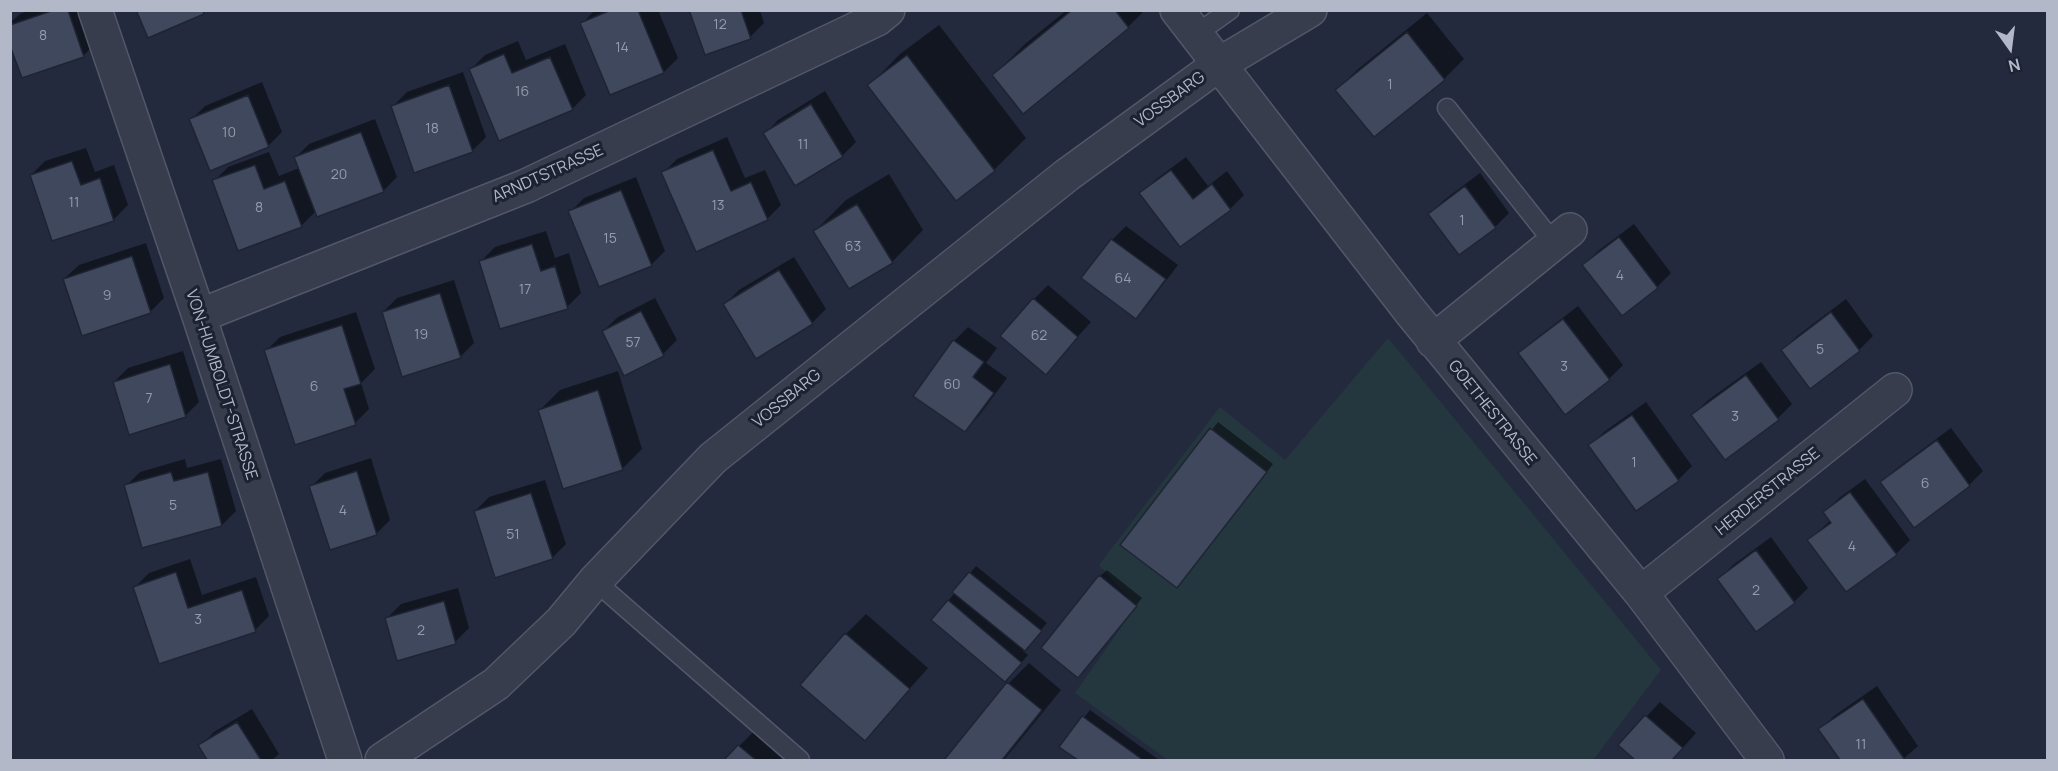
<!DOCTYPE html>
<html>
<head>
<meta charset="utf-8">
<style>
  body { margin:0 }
  #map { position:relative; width:2058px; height:771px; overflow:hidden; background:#232a3d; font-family:Manrope,sans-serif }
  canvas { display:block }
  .frame { position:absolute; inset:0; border:12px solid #b2b8c8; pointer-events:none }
  .north { position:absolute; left:1980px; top:18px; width:60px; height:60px; -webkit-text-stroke:4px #1c2232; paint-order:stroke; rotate:166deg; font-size:16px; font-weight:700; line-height:24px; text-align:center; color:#b2b8c8 }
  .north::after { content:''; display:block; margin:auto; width:21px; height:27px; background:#b2b8c8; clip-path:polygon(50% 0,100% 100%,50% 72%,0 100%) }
</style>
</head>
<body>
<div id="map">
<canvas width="2058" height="771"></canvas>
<div class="frame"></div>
<div class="north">N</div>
</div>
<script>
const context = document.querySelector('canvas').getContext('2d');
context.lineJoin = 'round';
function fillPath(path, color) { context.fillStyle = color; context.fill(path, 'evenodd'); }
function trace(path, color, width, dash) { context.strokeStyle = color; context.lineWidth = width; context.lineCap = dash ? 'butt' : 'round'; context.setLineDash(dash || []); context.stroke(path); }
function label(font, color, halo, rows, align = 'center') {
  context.font = font + ' Manrope,sans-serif'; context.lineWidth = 6; context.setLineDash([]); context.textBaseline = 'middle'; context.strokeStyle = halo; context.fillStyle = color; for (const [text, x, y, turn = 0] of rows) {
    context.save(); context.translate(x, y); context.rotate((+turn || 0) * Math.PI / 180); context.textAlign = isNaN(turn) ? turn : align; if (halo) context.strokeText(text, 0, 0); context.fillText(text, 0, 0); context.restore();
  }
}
const green = new Path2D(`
  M1388,338L1661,670L1593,760H1168L1075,693L1136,606L1099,565L1220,407L1285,460Z`);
const shadow = new Path2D(`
  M29,10H86L97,42L83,56L10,41V23L20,14Z
  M595,10H658L678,58L664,72L611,93L582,24Z
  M691,10H760L764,23L750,37Z
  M1067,10H1145L1128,27L1023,112L994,75L1025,44Z
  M1427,13L1464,59L1444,79L1374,135L1337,90L1357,70Z
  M939,25L1026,138L994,170L956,199L869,86L900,54Z
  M518,41L526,60L565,44L586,95L572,109L471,69L485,55Z
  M463,72L486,137L472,151L393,106L407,92Z
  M262,82L282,132L268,146L191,120L205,106Z
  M825,91L856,142L842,156L765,134L778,120Z
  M375,119L397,177L383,191L316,211L301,226L214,181L228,167L269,152L279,176L299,168L295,158L309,144Z
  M727,137L745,178L765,170L781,205L767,219L663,173L677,159Z
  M86,148L95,172L114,165L128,205L114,219L53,239L31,175L45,161Z
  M1186,157L1208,186L1227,171L1244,195L1230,209L1181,245L1141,194L1155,180Z
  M1480,173L1509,213L1495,227L1459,253L1430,214L1444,200Z
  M889,174L923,230L892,262L815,231L846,200Z
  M636,177L665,251L651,265L570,212L584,198Z
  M1634,224L1671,273L1657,287L1622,314L1584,265L1598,251Z
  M1126,226L1178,265L1149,303L1135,317L1083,278L1112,240Z
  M546,231L555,258L569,253L581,293L567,307L481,261L495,247Z
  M146,243L164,298L150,312L64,279L79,265Z
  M794,257L826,309L812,323L725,304L739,290Z
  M454,280L474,343L460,357L383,312L397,298Z
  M1048,285L1091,322L1046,372L1034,299Z
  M655,298L677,340L663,354L603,331L618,317Z
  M1846,299L1873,336L1859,350H1783L1797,336Z
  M1578,306L1623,365L1609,379L1520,354L1534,340Z
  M356,312L375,369L361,383L369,409L355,423L266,351L280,337Z
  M968,327L997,348L986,363L1007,378L979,416L965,430L954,341Z
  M183,351L199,402L185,416L114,382L128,368Z
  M1761,362L1792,404L1778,418L1725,458L1693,415L1707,401Z
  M618,371L642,449L622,469L540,410L560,390Z
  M1646,402L1692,466L1678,480L1590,446L1604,432Z
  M1218,422L1273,464L1183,580L1122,545Z
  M1951,428L1983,471L1969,485L1914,526L1882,482L1896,469Z
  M371,458L390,520L376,534L311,487L325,473Z
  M185,459L187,468L221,459L236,511L222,525L143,547L126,486L140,472Z
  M1865,479L1910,540L1896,554L1809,540L1831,520L1825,512L1839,498Z
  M545,480L566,544L552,558L475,511L489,497Z
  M1771,537L1808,588L1794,602L1719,579L1733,565Z
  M190,559L202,595L256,577L269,616L255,630L160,662L135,587L149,573Z
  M976,566L1047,623L1023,651L1028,655L1012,673L933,620Z
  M1107,570L1142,598L1085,669L1100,576Z
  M458,588L469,628L455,642L387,618L401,604Z
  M866,614L928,668L865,739L846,634Z
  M1029,663L1061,690L1004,760H946L1009,683Z
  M1877,686L1918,746L1902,760H1841L1820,730L1834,716Z
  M1660,702L1696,733L1672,760H1638L1620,745Z
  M252,709L279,754L272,760H209L200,746L214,732Z
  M1090,710L1159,760H1081L1061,746Z
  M753,732L787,760H726Z`);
const building = new Path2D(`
  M54,10H68L84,57L22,78L10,46V25Z
  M136,10H203L204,14L148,38Z
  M611,10H638L664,73L610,95L580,23Z
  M689,10H741L751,39L705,55Z
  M1072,10H1115L1129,28L1023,114L992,75Z
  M1407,32L1445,80L1374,137L1335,90Z
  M504,54L512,73L550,57L573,110L499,141L469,69Z
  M907,55L995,171L956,201L867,85Z
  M449,85L473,152L414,173L391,106Z
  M248,95L269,147L210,171L189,119Z
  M811,104L843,157L795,186L763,133Z
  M361,132L384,192L317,217L294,157Z
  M713,150L731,191L751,182L768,220L696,252L661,172Z
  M72,161L81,185L100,178L114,221L52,241L30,175Z
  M255,165L264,189L285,181L302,227L238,251L212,180Z
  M1171,170L1193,199L1212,184L1231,210L1180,247L1139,193Z
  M1465,186L1496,228L1459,255L1428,214Z
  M621,190L652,266L599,287L568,211Z
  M857,204L893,263L849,289L813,231Z
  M1619,237L1658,288L1622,316L1582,265Z
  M1111,239L1166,279L1136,319L1081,278Z
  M532,244L541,271L555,266L568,309L500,329L479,261Z
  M132,256L151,313L82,336L63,279Z
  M779,270L813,324L756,359L723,304Z
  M440,293L461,358L402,377L382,312Z
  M1033,298L1078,337L1046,375L1000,336Z
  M641,311L664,356L624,376L602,331Z
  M1831,312L1860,351L1810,389L1781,350Z
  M1563,319L1610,380L1565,415L1518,353Z
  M342,325L361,384L344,389L356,425L295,445L264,350Z
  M953,340L984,362L973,377L994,393L965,432L913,396Z
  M170,364L186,417L129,435L113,382Z
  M1746,375L1779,420L1725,460L1691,415Z
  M598,390L623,470L563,489L538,410Z
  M1632,415L1679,481L1636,511L1588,445Z
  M1210,428L1267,472L1177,588L1120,545Z
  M1937,440L1970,486L1914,528L1880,482Z
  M357,471L377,535L330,550L309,486Z
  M171,472L174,481L208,472L222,526L142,548L124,485Z
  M1850,492L1897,555L1846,592L1807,540L1831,523L1823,512Z
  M531,493L553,559L495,578L474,511Z
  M1756,550L1795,603L1756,632L1717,579Z
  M176,572L188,608L242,590L256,632L159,664L133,587Z
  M969,572L1042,631L1025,651L952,592Z
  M1099,575L1137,606L1078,678L1041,648Z
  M948,600L1022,663L1005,682L931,620Z
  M444,601L456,644L397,661L385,618Z
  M845,633L910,689L865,741L800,685Z
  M1007,682L1042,710L1002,760H944Z
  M1863,699L1905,760H1840L1818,729Z
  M1645,715L1683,748L1672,760H1635L1618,745Z
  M1082,716L1143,760H1078L1059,747Z
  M237,722L261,760H207L198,745Z
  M738,745L756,760H724Z`);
const service = new Path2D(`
  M1195,35L1230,10
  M1447,108L1554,243
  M595,581L800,760`);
const minor = new Path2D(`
  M95,10L199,316L345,760
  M1177,10L1410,311L1641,593L1767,760
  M199,316L526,186L877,19L888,10
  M1433,341L1570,230
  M1641,593L1895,390
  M382,760L496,684L561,622L595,581L713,458L1067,175L1218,65L1310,10`);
const numberNames = [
  ["12",720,25],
  ["8",43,36],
  ["14",622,48],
  ["1",1390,85],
  ["16",522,92],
  ["18",432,129],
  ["10",229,133],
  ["11",803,145],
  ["20",339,175],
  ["11",74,203],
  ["13",718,206],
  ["8",259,208],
  ["1",1462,221],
  ["15",610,239],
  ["63",853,247],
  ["4",1620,276],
  ["64",1123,279],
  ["17",525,290],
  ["9",107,296],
  ["19",421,335],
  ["62",1039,336],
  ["57",633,343],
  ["5",1820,350],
  ["3",1564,367],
  ["60",952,385],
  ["6",314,387],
  ["7",149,399],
  ["3",1735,417],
  ["1",1634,463],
  ["6",1925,484],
  ["5",173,506],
  ["4",343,511],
  ["51",513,535],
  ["4",1852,547],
  ["2",1756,591],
  ["3",198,620],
  ["2",421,631],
  ["11",1861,745]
];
const streetNames = [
  ["VOSSBARG",1170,100,-36],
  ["ARNDTSTRASSE",548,174,-24],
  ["VON-HUMBOLDT-STRASSE",221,385,72],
  ["VOSSBARG",787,399,-39],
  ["GOETHESTRASSE",1492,413,51],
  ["HERDERSTRASSE",1768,492,-39]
];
fillPath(green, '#25373e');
fillPath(shadow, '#0007');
fillPath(building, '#3f485c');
trace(building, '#1e2434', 1.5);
trace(service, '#525868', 21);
trace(minor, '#525868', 36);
trace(service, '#373d4d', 18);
trace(minor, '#373d4d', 33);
label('14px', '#959cad', null, numberNames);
label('16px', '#b2b8c8', '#1c2232', streetNames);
</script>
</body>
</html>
